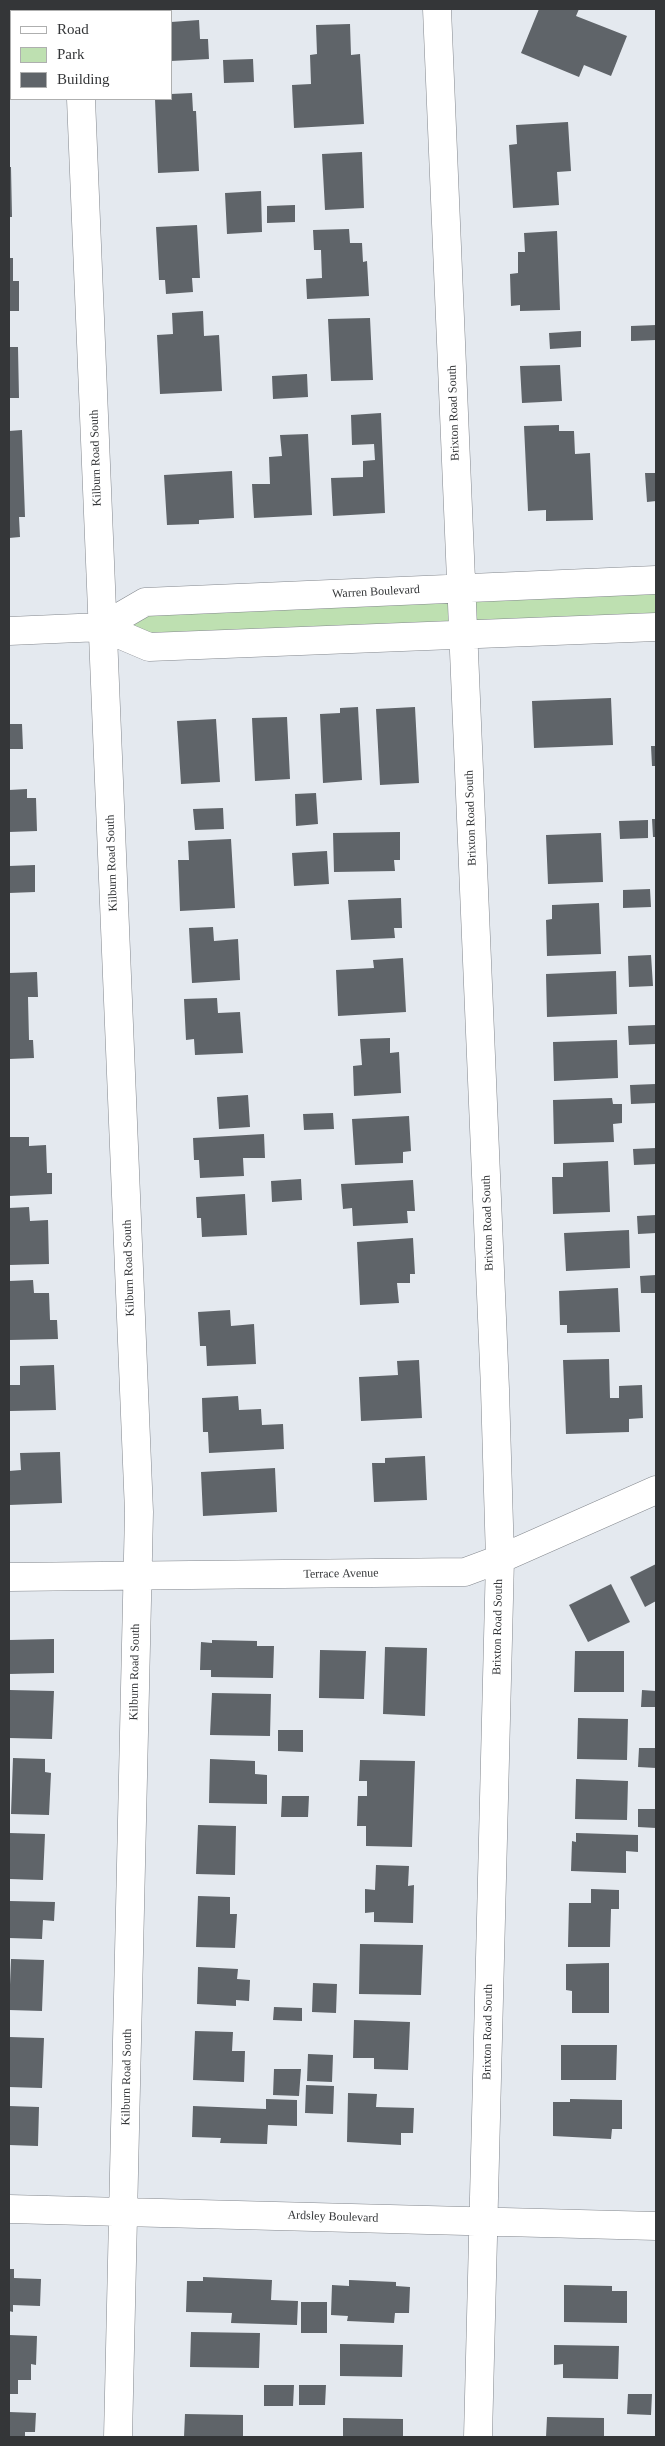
<!DOCTYPE html>
<html>
<head>
<meta charset="utf-8">
<style>
  body { margin:0 }
  #map { position:relative; width:665px; height:2446px; overflow:hidden; background:#e4e9ef; font-family:"Times New Roman",serif }
  canvas { display:block }
  .frame { position:absolute; inset:0; border:10px solid #343638; pointer-events:none }
  .legend { position:absolute; left:10px; top:10px; width:162px; height:90px; box-sizing:border-box; background:#fff; border:1px solid #aeafaf; margin:0; padding:6px 9px; list-style:none; font-size:15px; color:#343638 }
  .legend li { display:flex; align-items:center; gap:10px; height:25px }
  .legend b { width:25px; border:1px solid #aeafaf }
</style>
</head>
<body>
<div id="map">
<canvas width="665" height="2446"></canvas>
<div class="frame"></div>
<ul class="legend">
<li><b style="height:6px;background:#fff"></b>Road</li>
<li><b style="height:14px;background:#bee0b1"></b>Park</li>
<li><b style="height:14px;background:#5f6469"></b>Building</li>
</ul>
</div>
<script>
const context = document.querySelector('canvas').getContext('2d');
context.lineJoin = 'round';
function fillPath(path, color) { context.fillStyle = color; context.fill(path, 'evenodd'); }
function trace(path, color, width, dash) { context.strokeStyle = color; context.lineWidth = width; context.lineCap = dash ? 'butt' : 'round'; context.setLineDash(dash || []); context.stroke(path); }
function label(font, color, halo, rows, align = 'center') {
  context.font = font + ' "Times New Roman",serif'; context.lineWidth = 5; context.setLineDash([]); context.textBaseline = 'middle'; context.strokeStyle = halo; context.fillStyle = color; for (const [text, x, y, turn = 0] of rows) {
    context.save(); context.translate(x, y); context.rotate((+turn || 0) * Math.PI / 180); context.textAlign = isNaN(turn) ? turn : align; if (halo) context.strokeText(text, 0, 0); context.fillText(text, 0, 0); context.restore();
  }
}
const green = new Path2D(`
  M656,580V627L149,647L102,627L145,602Z`);
const building = new Path2D(`
  M539,9H579L576,16L627,36L611,76L584,65L579,77L521,53Z
  M199,20L200,39H208L209,59L171,61V22Z
  M350,24L351,55L360,54L364,124L294,128L292,85L311,84L310,55L317,54L316,25Z
  M253,59L254,82L224,83L223,60Z
  M192,93L193,111H196L199,171L158,173L155,99H171V94Z
  M568,122L571,171L557,172L559,205L513,208L509,145L517,144L516,125Z
  M362,152L364,208L325,210L322,154Z
  M9,167H11L12,217H9Z
  M261,191L262,232L227,234L225,193Z
  M295,205V222L267,223V206Z
  M197,225L200,278H192L193,292L166,294L165,280H159L156,227Z
  M349,229L350,243H362L363,262L367,261L369,296L307,299L306,279L322,278L321,250H314L313,230Z
  M557,231L560,310L520,311V305L511,306L510,274L518,273V252H525L524,233Z
  M9,258H13V281H19V311H9Z
  M203,311L204,336L219,335L222,391L160,394L157,335L173,334L172,313Z
  M370,318L373,380L331,381L328,319Z
  M656,325V340L631,341V326Z
  M581,331V347L550,349L549,333Z
  M9,347H18L19,398H9Z
  M560,365L562,401L522,403L520,366Z
  M307,374L308,397L273,399L272,376Z
  M381,413L385,513L333,516L331,478L363,477V461L375,460L374,444L352,445L351,415Z
  M559,425V431H574L575,454L590,453L593,520L546,521V510L528,511L524,426Z
  M22,430L25,517H19L20,537L9,538V431Z
  M308,434L312,515L254,518L252,484H270L269,457L282,456L280,435Z
  M232,471L234,518L199,520V524L167,525L164,475Z
  M645,473H656V501L647,502Z
  M611,698L613,745L534,748L532,701Z
  M358,707L362,780L323,783L320,714L340,713V708Z
  M415,707L419,783L380,785L376,709Z
  M287,717L290,779L255,781L252,718Z
  M216,719L220,782L181,784L177,721Z
  M9,724H22L23,749H9Z
  M651,746H656V766H652Z
  M27,789V798H36L37,831L9,832V790Z
  M316,793L318,824L296,826L295,794Z
  M223,808L224,829L195,830L193,809Z
  M652,819H656V837H653Z
  M648,820V838L620,839L619,821Z
  M400,832V860H394L395,871L334,872L333,833Z
  M601,833L603,882L548,884L546,835Z
  M231,839L235,908L180,911L178,860H189L188,841Z
  M327,851L329,884L294,886L292,853Z
  M35,865V892L9,893V866Z
  M650,889L651,907L623,908V890Z
  M401,898L402,928H394L395,938L351,940L348,900Z
  M599,903L601,954L547,956L546,920L552,919V905Z
  M213,927L214,941L238,939L240,980L192,983L189,928Z
  M651,955L653,986L629,987L628,956Z
  M403,958L406,1012L338,1016L336,970L374,968L373,960Z
  M616,971L617,1014L547,1017L546,974Z
  M37,972L38,997H28L29,1040H33L34,1058L9,1059V973Z
  M217,998L218,1013L240,1012L243,1053L195,1055L194,1039L186,1040L184,999Z
  M656,1025V1044L629,1045L628,1026Z
  M390,1038V1053L399,1052L401,1093L354,1096L353,1066L362,1065L360,1039Z
  M617,1040L618,1078L554,1081L553,1042Z
  M656,1084V1103L631,1104L630,1085Z
  M248,1095L250,1127L219,1129L217,1097Z
  M612,1098L613,1104H622V1123L613,1124L614,1142L554,1144L553,1100Z
  M333,1113L334,1129L304,1130L303,1114Z
  M409,1116L411,1151L403,1152V1163L355,1165L352,1119Z
  M264,1134L265,1158H243L244,1176L200,1178L199,1160H194L193,1138Z
  M9,1137H29V1146L46,1145L47,1173H52V1194L9,1196Z
  M656,1148V1164L634,1165L633,1149Z
  M608,1161L610,1212L553,1214L552,1177H563V1163Z
  M301,1179L302,1200L272,1202L271,1181Z
  M413,1180L415,1211H407L408,1223L353,1226L352,1208L343,1209L341,1184Z
  M245,1194L247,1235L202,1237L201,1218H197L196,1197Z
  M29,1207L30,1221L48,1220L49,1264L9,1265V1208Z
  M656,1215V1233L638,1234L637,1216Z
  M629,1230L630,1268L566,1271L564,1233Z
  M413,1238L415,1274H410V1283H397L399,1303L360,1305L357,1242Z
  M656,1275V1293H641L640,1276Z
  M33,1280L34,1293H49L50,1320H57L58,1339L9,1340V1281Z
  M618,1288L620,1332L567,1333V1325H560L559,1291Z
  M230,1310L231,1326L254,1324L256,1364L207,1366L206,1346H200L198,1312Z
  M609,1359L610,1398H619V1386L642,1385L643,1418L629,1419V1432L566,1434L563,1360Z
  M419,1360L422,1418L361,1421L359,1377L398,1375L397,1361Z
  M54,1365L56,1410L10,1411L9,1385H20V1366Z
  M238,1396L239,1410L261,1409L262,1425L283,1424L284,1449L209,1453L208,1432H203L202,1398Z
  M60,1452L62,1503L9,1505V1471L21,1470L20,1453Z
  M425,1456L427,1500L374,1502L372,1463H385V1458Z
  M275,1468L277,1512L203,1516L201,1472Z
  M656,1564V1601L645,1607L630,1577Z
  M611,1584L630,1622L588,1642L569,1605Z
  M54,1639V1673L9,1674V1640Z
  M212,1640L257,1641V1646H274L273,1678L211,1677V1670H200L201,1642L212,1643Z
  M385,1647L427,1648L425,1716L383,1714Z
  M320,1650L366,1651L364,1699L319,1698Z
  M575,1651H624V1692H574Z
  M9,1690L54,1691L52,1739L9,1738Z
  M642,1690L656,1691V1707H641Z
  M212,1693L271,1694L270,1736L210,1735Z
  M578,1718L628,1719L627,1760L577,1759Z
  M278,1730H303V1752L278,1751Z
  M639,1748H656V1768L638,1767Z
  M13,1758L45,1759V1772L51,1773L49,1815L11,1814Z
  M210,1759L255,1761V1774L267,1775V1804L209,1803Z
  M360,1760L415,1761L412,1847L366,1846V1826H357L358,1796H367V1781H359Z
  M576,1779L628,1781L627,1820L575,1819Z
  M282,1796H309L308,1817H281Z
  M638,1809H656V1828L638,1827Z
  M198,1825L236,1826L235,1875L196,1874Z
  M9,1833L45,1834L43,1880L9,1879Z
  M576,1833L638,1835V1852L626,1851V1873L571,1871L572,1841L576,1842Z
  M376,1865L409,1866L408,1886L414,1885L413,1923L374,1922V1912L365,1913V1889L375,1890Z
  M591,1889L619,1890V1909H611L610,1947H568L569,1903H591Z
  M198,1896L230,1897V1914H237L235,1948L196,1947Z
  M9,1901L55,1902L54,1921L43,1920L42,1939L9,1938Z
  M360,1944L423,1945L421,1995L359,1994Z
  M11,1959L44,1960L42,2011L9,2010Z
  M609,1963V2013H572V1991L566,1990V1964Z
  M198,1967L238,1969L237,1979L250,1980L249,2001L236,2000V2006L197,2004Z
  M313,1983L337,1984L336,2013L312,2012Z
  M274,2007L302,2008V2021L273,2020Z
  M354,2020L410,2022L408,2070L374,2069V2058H353Z
  M195,2031L233,2032L232,2051H245L244,2082L193,2080Z
  M9,2037L44,2038L42,2088L9,2087Z
  M561,2045H617L616,2080H561Z
  M308,2054L333,2055L332,2082L307,2081Z
  M274,2069H301L299,2096L273,2095Z
  M306,2085L334,2086L333,2114L305,2113Z
  M348,2093L377,2094L376,2107L414,2108L413,2133H401V2145L347,2142Z
  M266,2099L297,2100V2126L268,2125L267,2144L220,2143L221,2138L192,2137L193,2106L266,2109Z
  M570,2099L622,2100V2129H612L611,2139L553,2136V2102H570Z
  M9,2106L39,2107L38,2146L9,2145Z
  M9,2269H14V2278L41,2279L40,2306L13,2305V2312L9,2311Z
  M203,2277L272,2280L271,2300L298,2301L297,2325L231,2323L232,2313L186,2312L187,2281H203Z
  M349,2280L396,2282V2286L410,2287L409,2313H395L394,2323L347,2321L348,2316L331,2315L332,2285L349,2286Z
  M564,2285L612,2286V2291H627V2323L564,2322Z
  M301,2302H327V2333H301Z
  M191,2332L260,2333L259,2368L190,2367Z
  M9,2335L37,2336L36,2365L31,2364V2380H18V2394H9Z
  M340,2344L403,2345L402,2377L340,2376Z
  M554,2345L619,2346L618,2379L563,2378V2364L554,2365Z
  M264,2385H294L293,2406H264Z
  M299,2385H326L325,2405H299Z
  M628,2394H652L651,2415L627,2414Z
  M9,2412L36,2413L35,2432H25V2437H9Z
  M185,2414L243,2415V2437H184Z
  M547,2417L604,2418V2437H546Z
  M343,2418L403,2419V2437H343Z`);
const minor = new Path2D(`
  M77,9L78,11
  M437,9L495,1389L500,1559L478,2437
  M81,99L139,1512L118,2437
  M102,627L145,602L656,580
  M9,631L102,627L149,647L656,627
  M9,1577L465,1572L500,1559L656,1490
  M9,2209L656,2226`);
const streetNames = [
  ["Brixton Road South",454,413,-92],
  ["Kilburn Road South",96,458,-92],
  ["Warren Boulevard",376,592,-3],
  ["Brixton Road South",471,818,-92],
  ["Kilburn Road South",112,863,-92],
  ["Brixton Road South",488,1223,-92],
  ["Kilburn Road South",129,1268,-92],
  ["Terrace Avenue",341,1574,-1],
  ["Brixton Road South",498,1627,-89],
  ["Kilburn Road South",135,1672,-89],
  ["Brixton Road South",488,2032,-89],
  ["Kilburn Road South",127,2077,-89],
  ["Ardsley Boulevard",333,2217,2]
];
fillPath(green, '#bee0b1');
fillPath(building, '#5f6469');
trace(minor, '#83878d', 29);
trace(minor, '#fff', 28);
label('12px', '#343638', '#fff', streetNames);
</script>
</body>
</html>
